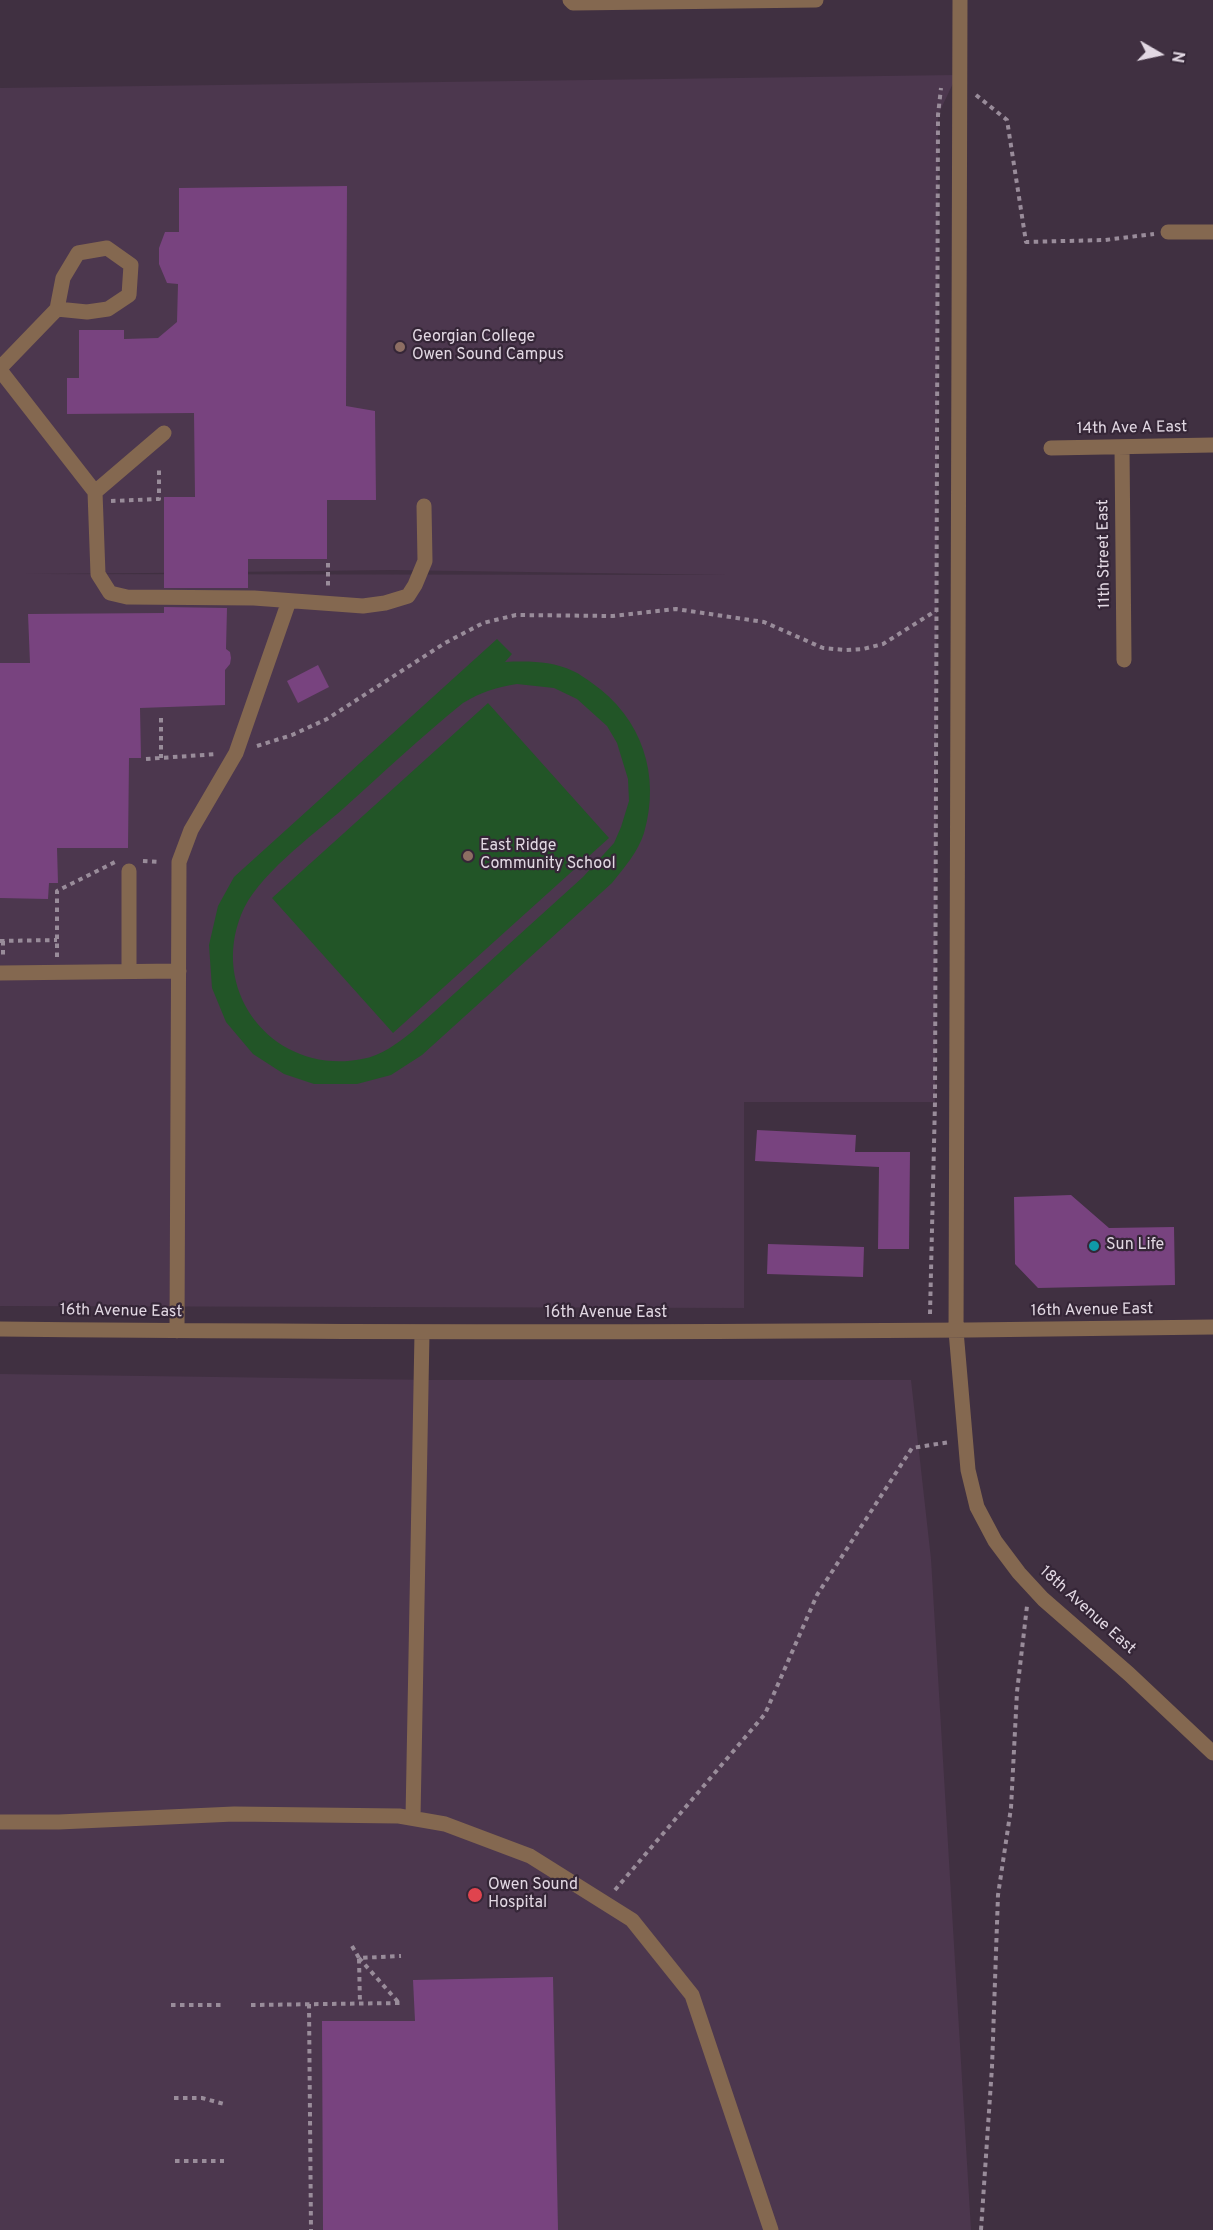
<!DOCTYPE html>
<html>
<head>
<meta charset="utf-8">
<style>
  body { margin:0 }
  #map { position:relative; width:1213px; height:2230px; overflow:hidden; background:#403041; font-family:Overpass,sans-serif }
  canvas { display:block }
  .north { position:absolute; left:1129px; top:24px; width:60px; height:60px; -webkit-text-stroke:4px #352637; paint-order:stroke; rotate:99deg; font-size:16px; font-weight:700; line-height:24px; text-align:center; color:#e2d8e3 }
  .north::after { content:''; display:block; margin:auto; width:21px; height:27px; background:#e2d8e3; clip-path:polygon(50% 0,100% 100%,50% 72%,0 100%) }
</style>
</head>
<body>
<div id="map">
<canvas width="1213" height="2230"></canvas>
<div class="north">N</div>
</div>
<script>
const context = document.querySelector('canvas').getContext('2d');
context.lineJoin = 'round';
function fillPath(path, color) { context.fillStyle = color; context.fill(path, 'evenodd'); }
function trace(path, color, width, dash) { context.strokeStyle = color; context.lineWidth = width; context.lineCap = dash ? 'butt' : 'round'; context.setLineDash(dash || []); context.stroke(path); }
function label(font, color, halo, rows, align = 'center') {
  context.font = font + ' Overpass,sans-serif'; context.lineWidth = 4.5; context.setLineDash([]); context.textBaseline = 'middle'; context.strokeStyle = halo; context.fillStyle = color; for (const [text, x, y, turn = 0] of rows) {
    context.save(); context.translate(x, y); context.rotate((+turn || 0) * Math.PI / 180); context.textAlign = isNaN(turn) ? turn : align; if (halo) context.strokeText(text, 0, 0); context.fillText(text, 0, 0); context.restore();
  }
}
const built = new Path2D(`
  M957,75L938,115L935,1102H744V1308L0,1306V88ZM392,570L728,575L26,574L150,573Z
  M0,1374L433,1380H911L931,1559L971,2230H0Z`);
const green = new Path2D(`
  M497,639L512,654L505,662C529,661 551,661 573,671C580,674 586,679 592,683C642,718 661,775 644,833C638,852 624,868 612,883L422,1055L391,1075L357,1084H314L284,1074L253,1054L226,1022L212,988L209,945L218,906L234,877ZM517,684L554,688L577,699L607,726L617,743L628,779L629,801L621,827L614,843L583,877L413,1031C398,1043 381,1056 362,1059C277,1076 209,996 241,915C256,876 312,836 344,808C383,773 422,736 463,703C481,692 497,687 517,684Z
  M488,703L609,838L393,1033L272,898Z`);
const building = new Path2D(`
  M347,186L346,406L375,411L376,500H327V559H248V588H164V497H195L194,413L67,414V378H79V330H124V339L158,338L177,322L178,284L167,283L159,264V248L165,232H179V188Z
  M164,607L227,608L226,649L230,652L231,658L230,664L225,670V705L140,708L141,758H129L128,848H57L58,883H49L48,899L0,898V663H30L28,614L164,613Z
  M318,665L329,687L298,703L287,681Z
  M757,1130L856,1135L855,1152H910L909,1249H878L879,1167L755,1161Z
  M1071,1195L1109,1228L1174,1227L1175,1285L1038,1288L1015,1264L1014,1197Z
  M768,1244L864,1247L863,1277L767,1274Z
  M553,1977L558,2230H323L322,2021H415L413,1980Z`);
const path = new Path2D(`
  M976,95L1007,120L1026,242L1105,240L1154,234
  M111,501L159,499V470
  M328,563V589
  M161,718V758
  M257,746L292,735L327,719L445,643L483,623L516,615L613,616L676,609L764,622L823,648L845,650L863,649L883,644L937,610
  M146,759L217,754
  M143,861L160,862
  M0,941L57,940
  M3,941V958
  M57,957V891L115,862
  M930,1314L935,1102L938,115L941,88
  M615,1890L765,1714L817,1595L912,1448L950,1442
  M352,1946L359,1958L401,1956
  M359,1958L399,2003
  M359,1959L360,2004
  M309,2004L311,2230
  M171,2005H225
  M251,2005L400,2003
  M174,2098H202L224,2104
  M175,2161H224
  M981,2230L992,2067L998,1895L1011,1808L1017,1692L1027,1606`);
const minor = new Path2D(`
  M570,0L573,3L816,0
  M960,0L956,1331L968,1470L977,1507L995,1541L1019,1573L1043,1599L1129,1674L1213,1753
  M1168,232H1213
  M0,368L57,309L63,278L78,253L107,248L131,265L129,295L108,309L87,312L57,309
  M0,370L95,492L98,574L110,593L127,597L254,598L363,606L385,603L408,596L415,585L425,561L424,506
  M1122,447L1124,660
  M1051,448L1213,445
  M95,492L164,433
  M129,871V971
  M0,973L179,971
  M0,1329C404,1333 809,1333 1213,1327
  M177,1331L179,862L191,830L236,753L289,601
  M413,1818L422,1333
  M0,1822H59L234,1814L399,1816L445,1824L530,1856L632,1920L692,1995L771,2230`);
const markers = [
  [400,347,6,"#8d6e63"],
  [468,856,6,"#8d6e63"],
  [1094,1246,6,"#0f9aa8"],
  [475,1895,8,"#e0444e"]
];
const poiNames = [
  ["Georgian College",412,338],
  ["Owen Sound Campus",412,356],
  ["East Ridge",480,847],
  ["Community School",480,865],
  ["Sun Life",1106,1246],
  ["Owen Sound",488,1886],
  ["Hospital",488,1904]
];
const streetNames = [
  ["14th Ave A East",1132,429,-1],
  ["11th Street East",1105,554,-91],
  ["16th Avenue East",1092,1311,-1],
  ["16th Avenue East",121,1312,1],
  ["16th Avenue East",606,1314],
  ["18th Avenue East",1087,1611,42]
];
fillPath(built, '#4c374e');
fillPath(green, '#225527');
fillPath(building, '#78437f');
trace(path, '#998c9a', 4, [4.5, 4.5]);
trace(minor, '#846850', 15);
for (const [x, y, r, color] of markers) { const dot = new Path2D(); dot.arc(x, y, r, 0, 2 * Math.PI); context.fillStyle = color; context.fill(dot); trace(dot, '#352637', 2); }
label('16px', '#e2d8e3', '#352637', poiNames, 'left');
label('16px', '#e2d8e3', '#352637', streetNames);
</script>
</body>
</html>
